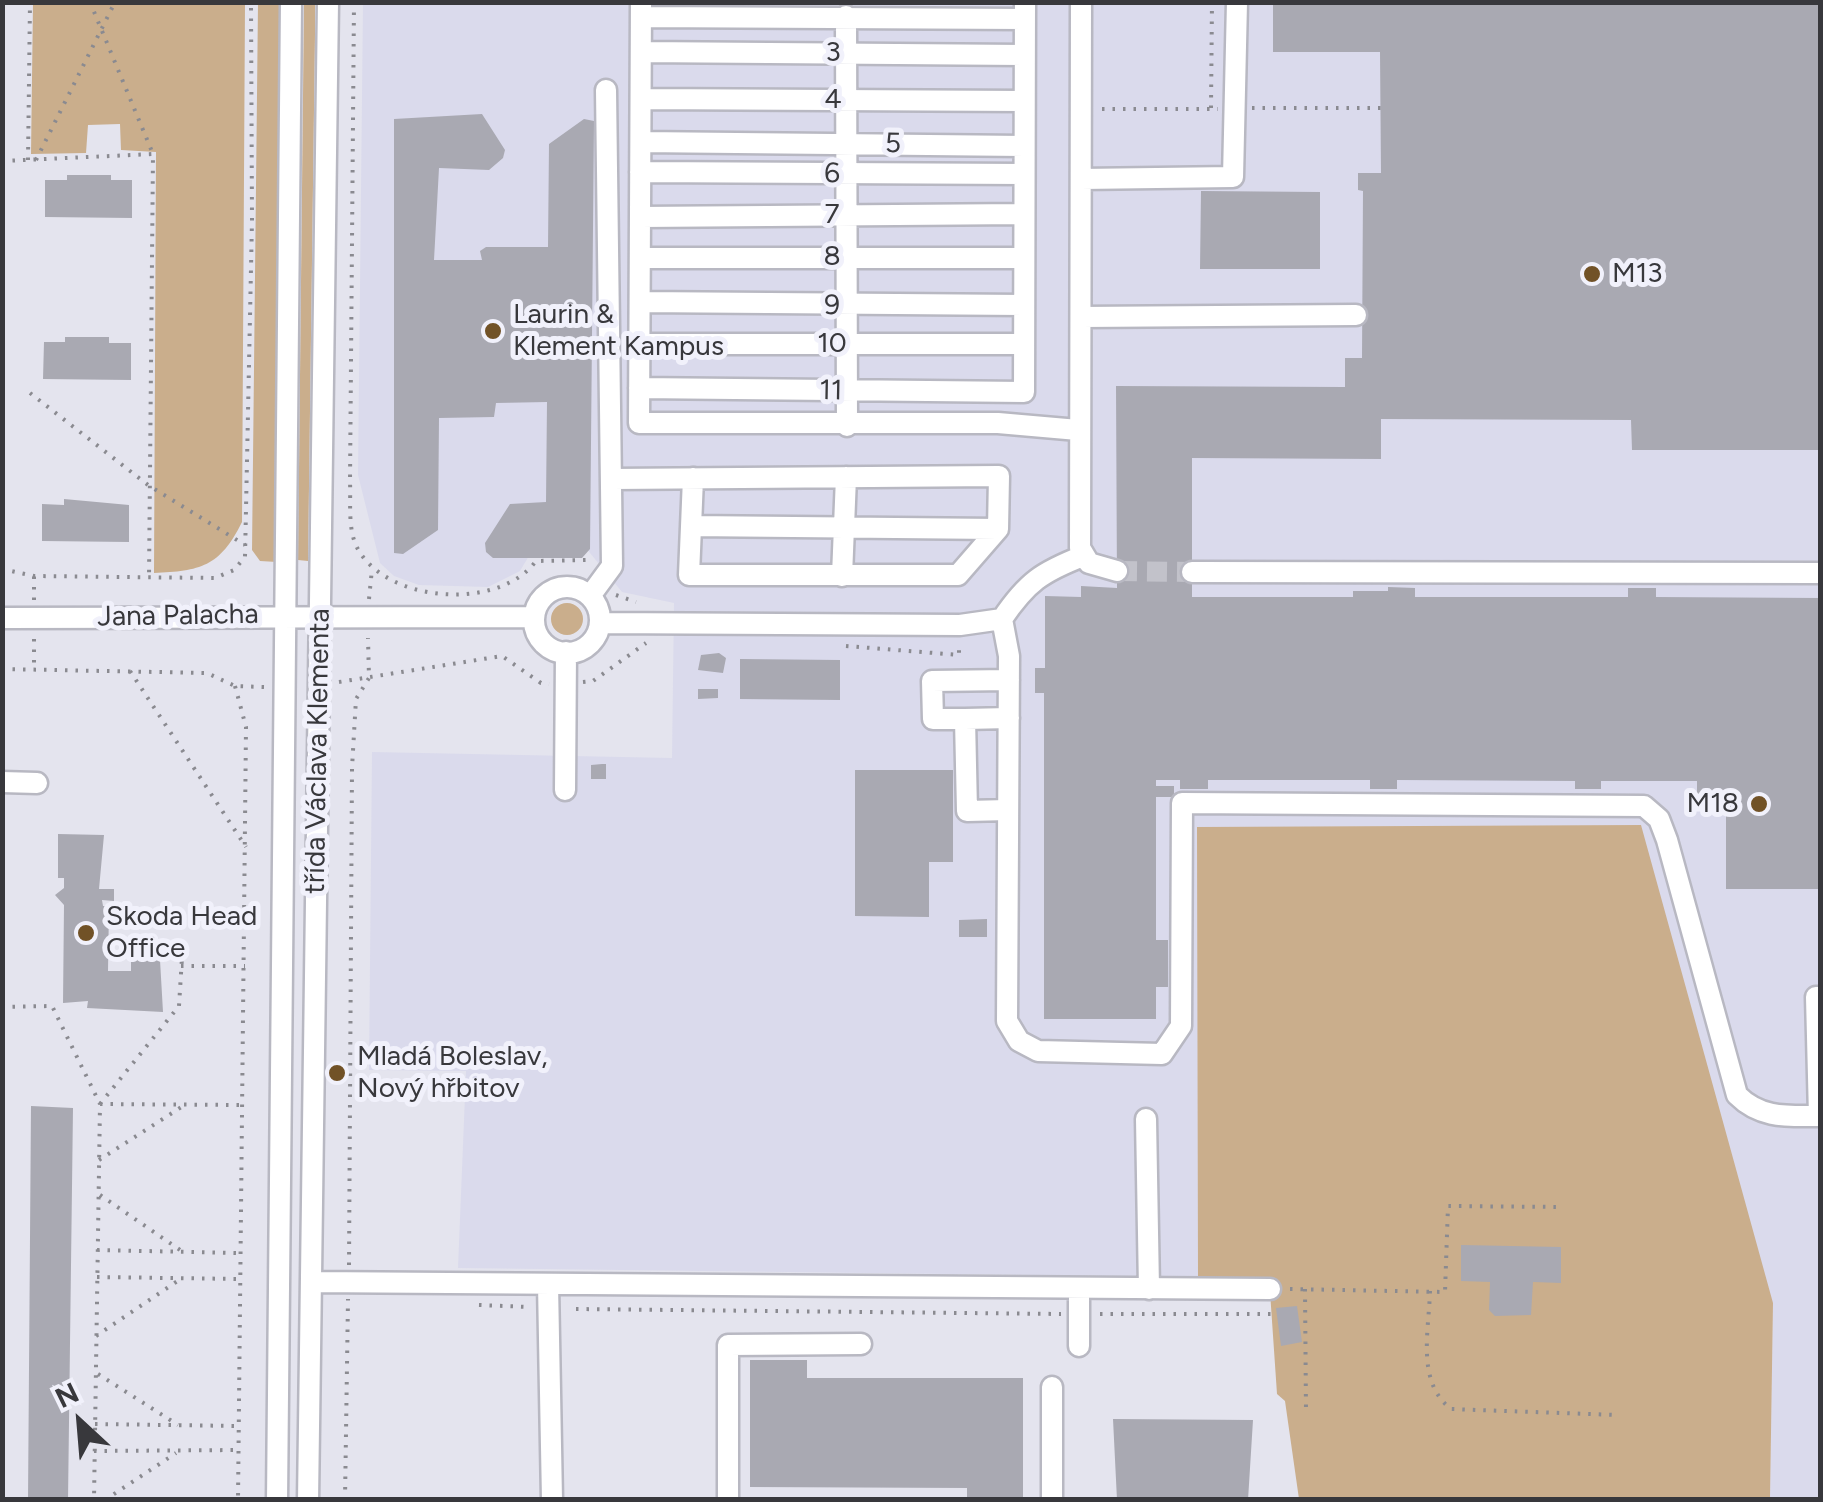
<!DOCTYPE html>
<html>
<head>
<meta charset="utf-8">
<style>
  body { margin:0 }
  #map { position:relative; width:1823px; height:1502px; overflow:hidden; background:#e4e4ee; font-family:Figtree,sans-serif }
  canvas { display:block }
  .frame { position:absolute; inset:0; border:5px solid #38383c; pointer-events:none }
  .north { position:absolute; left:30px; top:1372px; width:100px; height:100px; -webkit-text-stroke:8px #f1f1fb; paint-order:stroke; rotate:334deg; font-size:28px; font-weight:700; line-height:40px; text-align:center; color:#38383c }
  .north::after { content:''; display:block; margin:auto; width:35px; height:45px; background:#38383c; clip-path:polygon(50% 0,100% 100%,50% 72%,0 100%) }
</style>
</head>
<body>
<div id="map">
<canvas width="1823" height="1502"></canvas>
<div class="frame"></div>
<div class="north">N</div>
</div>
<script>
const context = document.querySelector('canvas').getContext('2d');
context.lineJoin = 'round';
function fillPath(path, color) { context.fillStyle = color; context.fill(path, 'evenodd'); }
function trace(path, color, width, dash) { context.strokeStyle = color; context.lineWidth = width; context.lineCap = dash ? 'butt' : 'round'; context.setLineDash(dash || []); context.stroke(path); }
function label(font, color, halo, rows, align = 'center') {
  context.font = font + ' Figtree,sans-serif'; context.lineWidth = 10; context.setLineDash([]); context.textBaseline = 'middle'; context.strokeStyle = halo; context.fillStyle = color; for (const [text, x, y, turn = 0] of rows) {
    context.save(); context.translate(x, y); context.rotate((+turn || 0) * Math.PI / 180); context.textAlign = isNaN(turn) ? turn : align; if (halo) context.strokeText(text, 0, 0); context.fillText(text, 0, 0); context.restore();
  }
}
const built = new Path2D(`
  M363,3H1820V1499H1770L1773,1303L1199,1086L1198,1277L458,1268L466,1071L369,1070L372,752L672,758L674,603L622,592L581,542L536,544L520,571L488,587L419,585L394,576L380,563L358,475Z`);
const green = new Path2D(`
  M33,3H245L242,522C220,567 200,571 154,573L156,152L121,150L120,124L88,125L86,153L31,154Z
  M258,3H282L277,562L260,561L252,550Z
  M315,3V34L308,561L298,560L304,3Z
  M551 619a16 16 0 1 1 32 0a16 16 0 1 1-32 0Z
  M1641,825L1773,1303L1770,1499H1299L1285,1401L1277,1394L1269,1277H1198L1197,827Z`);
const building = new Path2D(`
  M1273,3H1820V450H1632L1631,420L1381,419V459L1192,458V597H1353V591H1388V587L1415,588V597H1628V588H1656V597L1820,598V889H1726V810H1697V781H1601V789H1575V781L1397,780V789H1370V780H1208V789H1180V780H1156V786H1174V797H1156V940H1168V987H1156V1019H1044V693H1035V668H1045V596L1081,597V586L1117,588L1116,386L1345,387V358H1362L1363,191L1358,190V173H1381L1380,52H1273Z
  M482,114L505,150L503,158L489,170L439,168L434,260H482L480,251L486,247H548L549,144L584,119L594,121L590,549L582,558H493L486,552L485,543L510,504L546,502L547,402L496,403L494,417L439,418L438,530L403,554L394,553V119Z
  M67,175H111V180H132V218L45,217V180H67Z
  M1201,191L1320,192V269H1200Z
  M65,337H109V343H131V380L43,379L44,342H65Z
  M64,499L129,505V542L42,541V504L64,505Z
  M719,653L726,658L723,673L698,670L701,655Z
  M740,659L840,660V700L740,699Z
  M698,689H718V698L698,699Z
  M602,764H606V779H591V765Z
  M855,770H953V862H929V917L855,916Z
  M58,834L104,835L99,889H114V901L102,900L103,906H109L108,971H131V959L160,960L163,1012L87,1008L88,1001L63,1003L64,905L55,895L64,888V878H58Z
  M987,919V937H959V920Z
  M31,1106L73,1108L68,1500H28Z
  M1461,1245L1561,1247V1283L1533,1282L1531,1315L1495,1316L1489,1310L1490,1282L1461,1281Z
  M1297,1306L1302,1342L1281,1346L1276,1308Z
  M750,1360H807V1378H1023V1500H967V1488L750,1487Z
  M1113,1419L1253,1420L1248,1500H1117Z`);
const minorTunnel = new Path2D(`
  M1117,571L1192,572`);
const path = new Path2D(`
  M90,2L153,154
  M354,2L350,482C351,503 347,532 359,551C391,604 500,610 536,561L587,560L591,565
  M1211,108L1212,2
  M1252,108H1381
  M1102,109H1218
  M28,160L30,2
  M36,160L115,2
  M2,161L153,154L149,578
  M30,393L148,485L245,545
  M2,569L34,576L215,578L234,570L245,557L252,220L251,2
  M616,595L636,602
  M369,599L372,569
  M34,600V576
  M34,639V669
  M846,646L959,655V643
  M2,669L207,673L235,686L264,687
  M130,671L246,847
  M339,682L502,656L541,683L549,684
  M583,682L593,681L646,643
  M235,686L246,727L238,1500
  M181,966H245
  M2,1007L52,1006L100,1104L94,1500
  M100,1104L179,1006L183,941
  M100,1104L240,1105
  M99,1160L183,1106
  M100,1195L183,1252
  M97,1250L238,1253
  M349,1265L352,768L356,699L369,678L368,638
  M97,1277L240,1279
  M1290,1289L1445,1292L1448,1206L1561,1207
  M1305,1289L1306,1412
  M1430,1291C1429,1331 1416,1382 1451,1409L1617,1415
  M479,1305L530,1307
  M576,1309L1061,1314
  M1100,1314H1273
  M96,1336L179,1280
  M98,1374L178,1425
  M95,1424L238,1426
  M94,1451L238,1450
  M105,1500L176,1453
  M345,1500L348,1299`);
const minor = new Path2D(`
  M641,2L639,423H998L1078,430
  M1081,2L1080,548L1089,563L1117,571
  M846,16L847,426
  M641,17L1025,19
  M641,52L1024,55
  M641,99L1024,101
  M641,142L1024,146
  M640,172L1024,174
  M1081,179L1233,177L1237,2
  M640,217L1024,214
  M640,258H1024
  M640,302L1024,305
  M1081,317L1356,315
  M639,344H1024
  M639,388L1024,392L1025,2
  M612,479L999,476L998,529L958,575H689L693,478
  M691,526L998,529
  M1083,556C1042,572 1027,582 1002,619L1009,656L1007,1021L1019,1041L1038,1051L1162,1054L1181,1026L1182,803L1644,806L1659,819L1667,840L1737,1095C1761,1119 1788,1116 1820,1116
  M1192,572L1820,573
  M842,576L846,477
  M534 620a33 33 0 1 1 66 0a33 33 0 1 1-66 0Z
  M590,596L612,566L606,90
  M2,618L534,617
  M600,623L960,625L1002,619
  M965,719H933L932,681L1009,680
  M2,782L37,783
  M565,790L566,652
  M1008,810L967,811L965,719L1009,718
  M1819,1116L1816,997H1820
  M1146,1119L1149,1289
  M312,1282L1270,1289
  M548,1284L552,1500
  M1079,1289V1346
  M1052,1387V1500
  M277,1500L291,2
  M308,1500L328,2
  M728,1500V1345L861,1344`);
const markers = [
  [1592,274,10,"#715227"],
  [493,331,10,"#715227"],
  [1759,804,10,"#715227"],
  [86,933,10,"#715227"],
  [337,1073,10,"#715227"]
];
const streetNames = [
  ["3",833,53],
  ["4",833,100],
  ["5",893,144,1],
  ["6",832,174,1],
  ["7",832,215],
  ["8",832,257],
  ["9",832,306,1],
  ["10",832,344],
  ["11",831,391,1],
  ["Jana Palacha",178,616,-1],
  ["třída Václava Klementa",318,751,-89]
];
const poiNames = [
  ["M13",1612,274],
  ["Laurin &",513,315],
  ["Klement Kampus",513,347],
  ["M18",1739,804,"right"],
  ["Skoda Head",106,917],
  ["Office",106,949],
  ["Mladá Boleslav,",357,1057],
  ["Nový hřbitov",357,1089]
];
fillPath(built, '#dadaec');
fillPath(green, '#caae8c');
fillPath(building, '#a9a9b2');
trace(minorTunnel, '#c2c2ca', 20, [20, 10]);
trace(minor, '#b8b8c2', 25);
trace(path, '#8a8a90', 4, [2.5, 8]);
trace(minor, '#fff', 20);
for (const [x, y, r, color] of markers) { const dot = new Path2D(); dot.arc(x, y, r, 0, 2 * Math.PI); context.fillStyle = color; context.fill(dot); trace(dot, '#f1f1fb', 4); }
label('28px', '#38383c', '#f1f1fb', streetNames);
label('28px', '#38383c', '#f1f1fb', poiNames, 'left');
</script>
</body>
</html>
